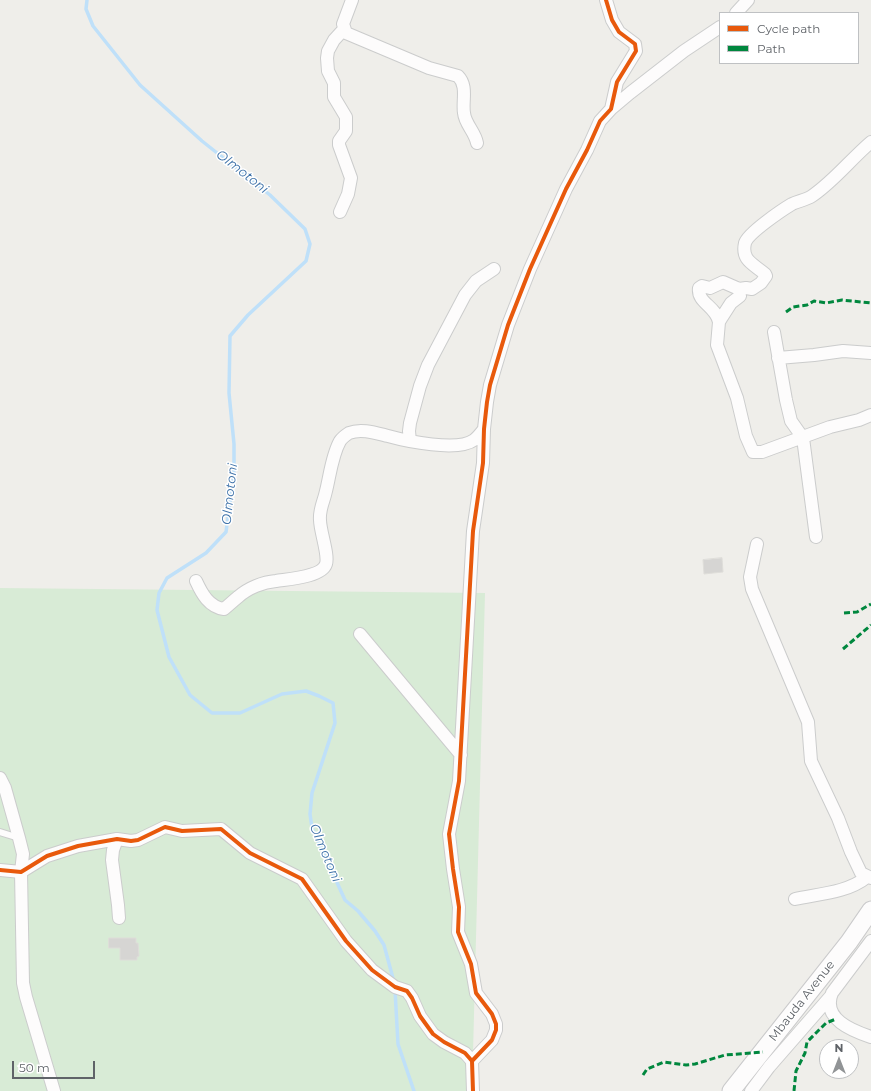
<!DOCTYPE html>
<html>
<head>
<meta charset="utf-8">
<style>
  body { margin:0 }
  #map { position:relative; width:871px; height:1091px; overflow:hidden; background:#efeeea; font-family:Montserrat,sans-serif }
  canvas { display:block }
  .legend { position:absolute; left:719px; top:12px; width:140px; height:52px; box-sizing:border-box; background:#fff; border:1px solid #bfc1c3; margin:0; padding:5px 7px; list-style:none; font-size:12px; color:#5f6368 }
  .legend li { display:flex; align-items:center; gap:8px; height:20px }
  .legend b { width:20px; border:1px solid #bfc1c3 }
  .north { position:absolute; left:819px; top:1039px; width:40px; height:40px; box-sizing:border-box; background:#fff; border:1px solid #bfc1c3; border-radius:50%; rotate:0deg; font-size:11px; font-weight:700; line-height:16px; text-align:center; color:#5f6368 }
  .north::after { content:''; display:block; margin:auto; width:14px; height:18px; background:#919496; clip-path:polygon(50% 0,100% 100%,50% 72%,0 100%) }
  .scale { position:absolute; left:12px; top:1061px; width:83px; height:18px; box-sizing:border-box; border:2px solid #5f6368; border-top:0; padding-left:5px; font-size:12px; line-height:14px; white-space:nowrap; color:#5f6368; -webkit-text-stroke:3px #fff; paint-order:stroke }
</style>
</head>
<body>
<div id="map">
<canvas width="871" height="1091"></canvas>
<ul class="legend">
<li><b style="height:5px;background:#e8590c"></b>Cycle path</li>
<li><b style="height:5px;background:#00873e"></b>Path</li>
</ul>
<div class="north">N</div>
<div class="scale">50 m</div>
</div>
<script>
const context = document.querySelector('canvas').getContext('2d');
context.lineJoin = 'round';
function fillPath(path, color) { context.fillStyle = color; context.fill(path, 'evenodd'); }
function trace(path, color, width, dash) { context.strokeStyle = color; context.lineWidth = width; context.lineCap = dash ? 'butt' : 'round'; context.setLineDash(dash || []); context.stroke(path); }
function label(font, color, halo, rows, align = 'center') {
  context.font = font + ' Montserrat,sans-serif'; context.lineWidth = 3; context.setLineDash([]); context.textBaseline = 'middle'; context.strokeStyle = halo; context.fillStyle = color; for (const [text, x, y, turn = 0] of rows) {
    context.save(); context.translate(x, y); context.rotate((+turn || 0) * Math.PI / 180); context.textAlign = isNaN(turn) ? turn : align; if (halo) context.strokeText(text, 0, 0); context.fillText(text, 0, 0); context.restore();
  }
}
const green = new Path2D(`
  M0,588L485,593L472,1091H0Z`);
const stream = new Path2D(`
  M87,0L86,9L93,26L140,85L202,141L270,195L305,229L310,244L306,261L248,315L230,336L229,393L234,444V473L226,532L206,553L167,578L159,593L157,610L169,657L190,695L212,713H240L282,694L306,691L319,696L333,703L335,723L312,793L310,814L312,828L345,900L358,911L375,931L384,945L394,982
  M395,990L398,1044L414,1091`);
const building = new Path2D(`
  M722,558L723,572L704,574L703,560Z
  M109,938H136V943H138L139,956L137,957V960H120V948H109Z`);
const lane = new Path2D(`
  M0,832L19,838`);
const street = new Path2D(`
  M352,0L343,24L346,33L429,68L458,76C468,86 462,101 464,113C465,124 475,132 477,143
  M736,13L748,0
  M611,109L630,93L684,51L720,27
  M340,212L348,194L351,178L339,145V141L346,131V117L334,97V83L328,71L327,58L328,51L334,40L344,29
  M740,296L731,303L722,317L719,322L717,345L737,398L746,436L753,452H762L830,427L859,420L871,415
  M719,322C716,306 697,303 699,288L702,286L710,288L723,282L739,289L746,288L752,289L761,283L766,276L765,274C754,264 741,261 745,243C748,233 782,210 792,204C798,201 806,200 812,196C834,181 851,159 871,142
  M774,332L786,400L791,421L803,438L816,537
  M778,358L814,355L843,351L871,353
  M410,441L409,431L410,423L420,386L428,365L465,295L476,281L494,269
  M757,544L750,577L752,589L808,722L811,761L838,818L851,852L861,873L871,878
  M196,581C202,594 209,607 224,609C229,605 233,601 238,597C248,588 263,582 276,581C288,579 322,577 326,564C329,555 320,531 320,520C319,509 324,501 326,491C330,475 332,455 340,441C342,438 346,435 349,433C361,428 376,433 388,436C406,441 458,452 474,440C478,437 481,433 484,429
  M360,634L461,755
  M0,778L5,788L19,838L23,854L21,872L23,983L26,997L54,1091
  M117,839L113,850L112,860L118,905L119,918
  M0,870L21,872L47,856L78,846L117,839L131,841L138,840L165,827L182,831L221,829L250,853L302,879L346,941L372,970L395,987L407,991L412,998L420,1016L433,1034L444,1042L465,1053L472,1061
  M795,899C818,894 847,893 867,877
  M871,941L832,993C821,1019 853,1031 871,1037
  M473,1091L472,1061L492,1040L496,1030V1024L492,1014L476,993L471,964L458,932L459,907L453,869L449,834L459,781L473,531L483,463L484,429L487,402L490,385L508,325L530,269L566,189L587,150L600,121L611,109L617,82L636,51L635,44L619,32L612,20L606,0
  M751,1091L769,1067L830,997`);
const secondary = new Path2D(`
  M731,1091L849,942L871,910`);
const quiet = new Path2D(`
  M786,312L793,307L807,305L814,301L826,303L842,300L871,303
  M844,613L857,612L871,604
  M843,649L871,625
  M643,1075L647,1069L664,1062L686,1065L695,1064L725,1055L763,1052
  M794,1091L796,1071L805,1053L807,1042L826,1023L836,1019`);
const cycleway = new Path2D(`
  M0,870L21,872L47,856L78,846L117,839L131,841L138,840L165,827L182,831L221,829L250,853L302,879L346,941L372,970L395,987L407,991L412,998L420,1016L433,1034L444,1042L465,1053L472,1061
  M473,1091L472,1061L492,1040L496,1030V1024L492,1014L476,993L471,964L458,932L459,907L453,869L449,834L459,781L473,531L483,463L484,429L487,402L490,385L508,325L530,269L566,189L587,150L600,121L611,109L617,82L636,51L635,44L619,32L612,20L606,0`);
const streetNames = [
  ["Mbauda Avenue",802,1001,-52]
];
const waterNames = [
  ["Olmotoni",242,172,38],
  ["Olmotoni",230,494,-84],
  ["Olmotoni",325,853,67]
];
fillPath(green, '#d8ebd6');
trace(stream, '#bfe0f9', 3.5);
fillPath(building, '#d6d5d3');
trace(building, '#deddd9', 1);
trace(lane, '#cbcccc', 8);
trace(street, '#cbcccc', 14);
trace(secondary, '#cacacb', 19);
trace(lane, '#fdfcfc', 6);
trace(street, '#fdfcfc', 12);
trace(secondary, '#fdfcfc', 17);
trace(quiet, '#00873e', 3, [6, 3]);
trace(cycleway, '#e8590c', 4);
label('12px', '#5f6368', '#fff', streetNames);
label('italic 13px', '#4174aa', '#fff', waterNames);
</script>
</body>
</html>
